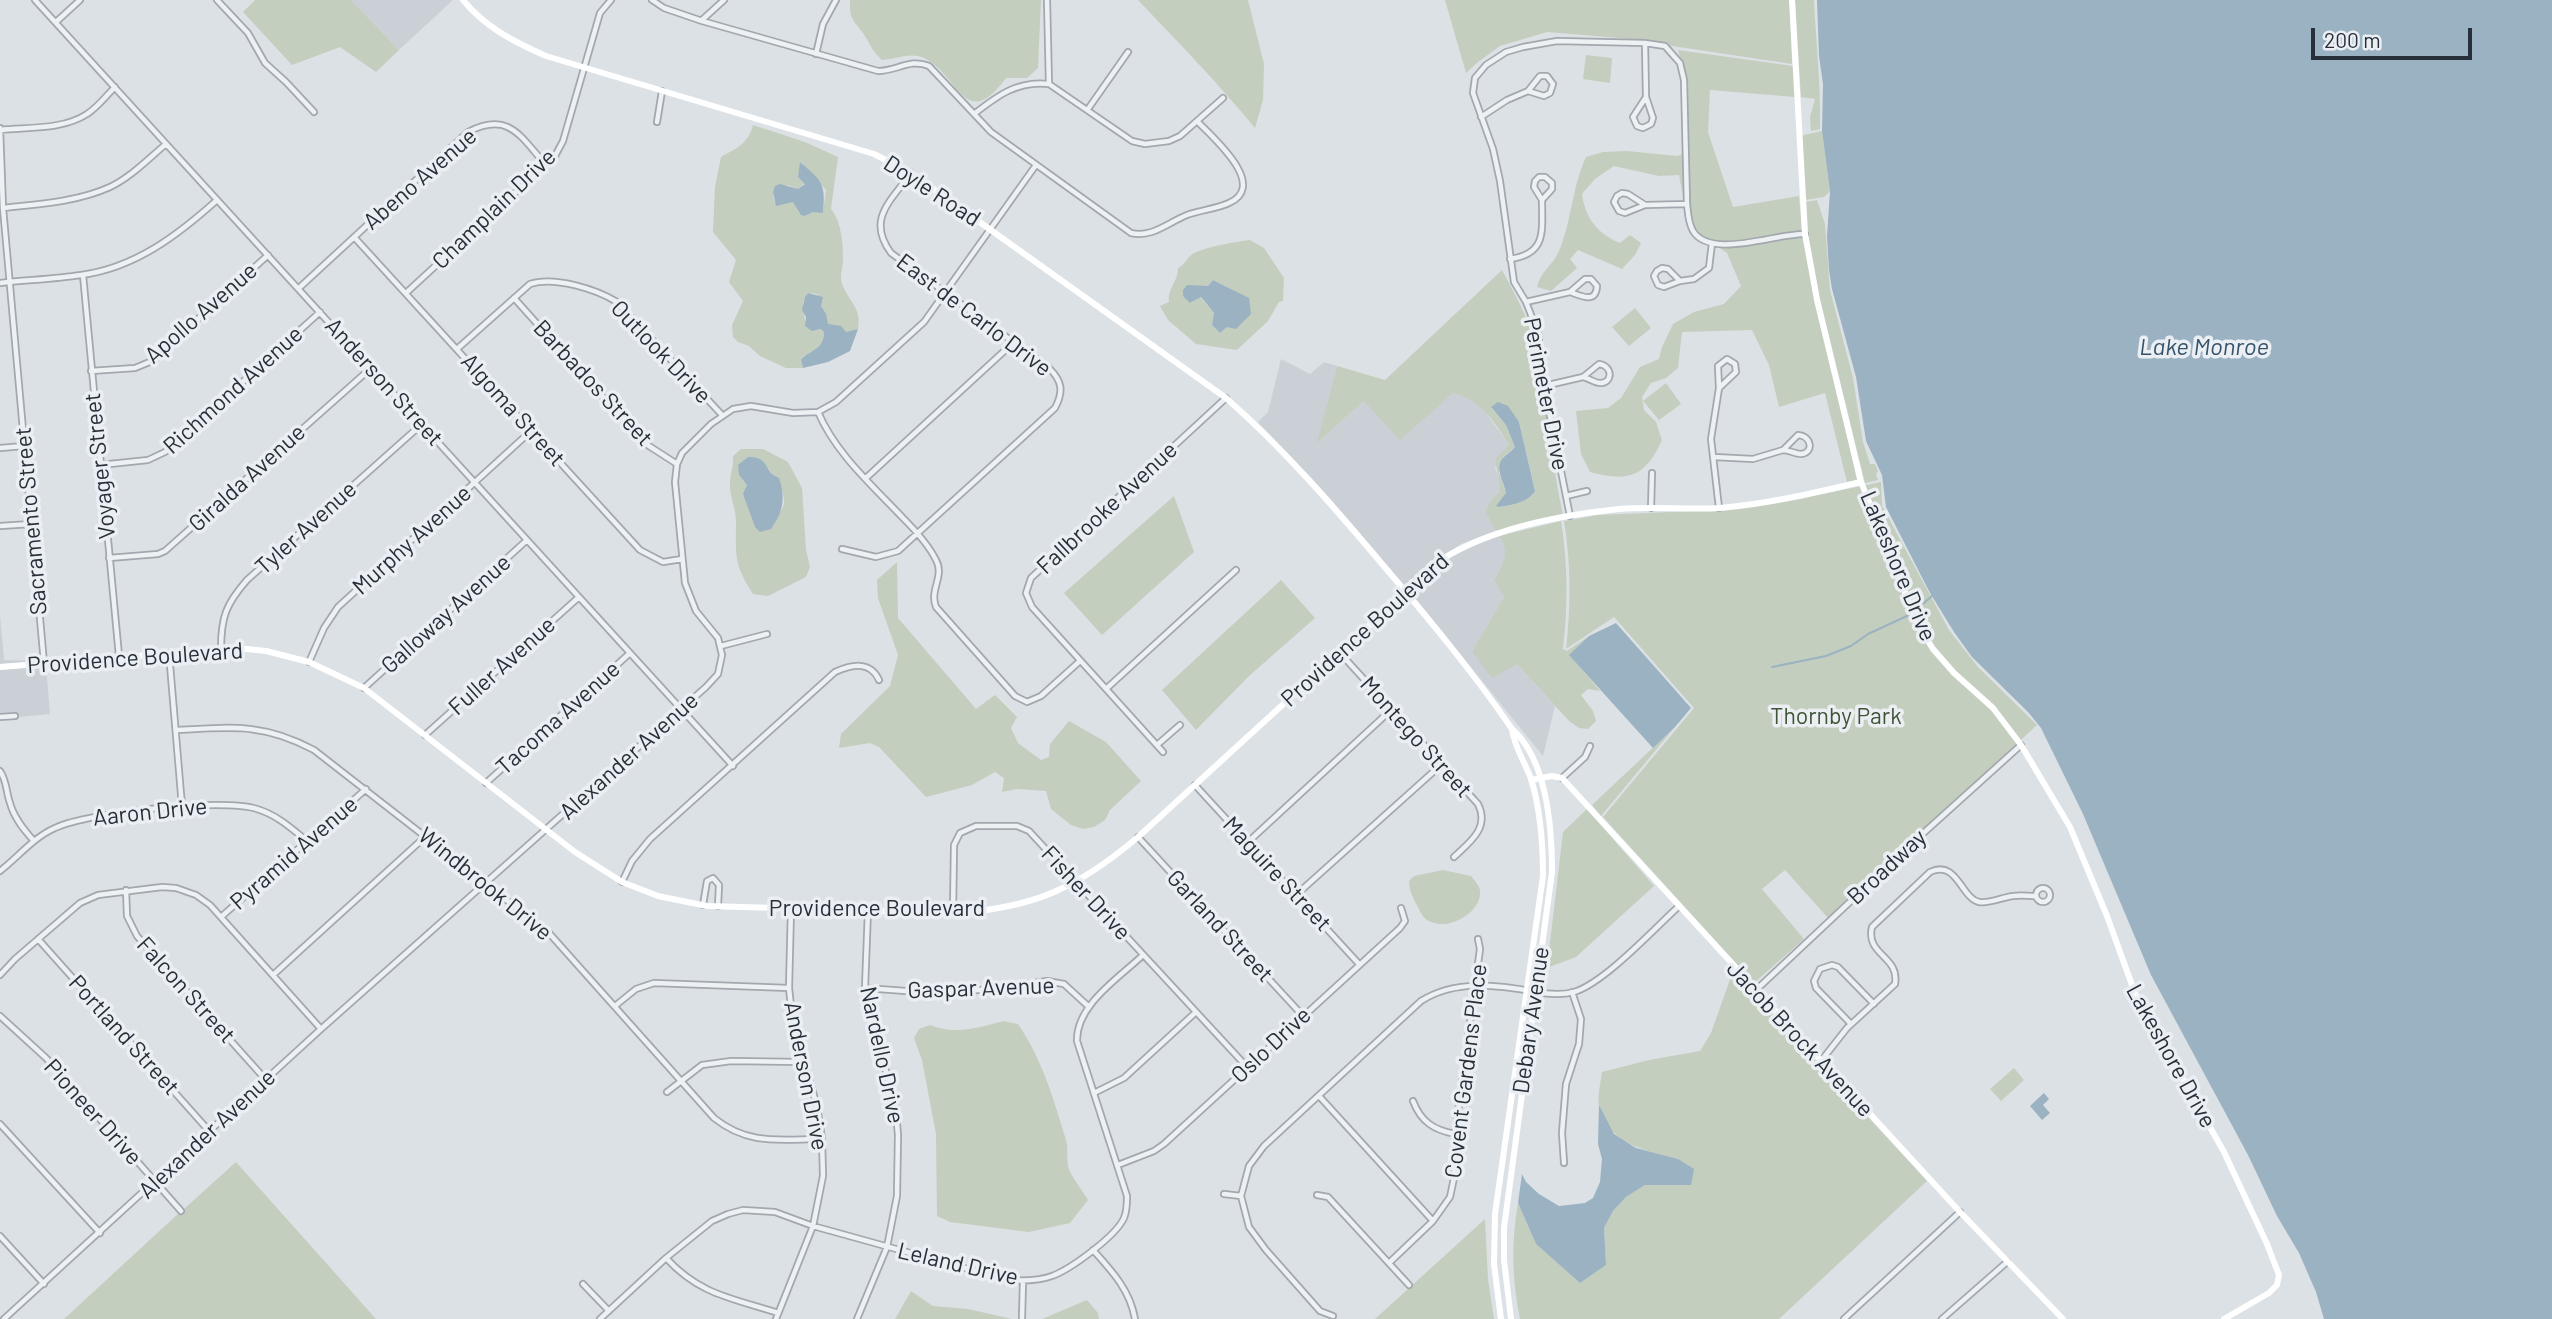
<!DOCTYPE html>
<html>
<head>
<meta charset="utf-8">
<style>
  body { margin:0 }
  #map { position:relative; width:2552px; height:1319px; overflow:hidden; background:#dce1e5; font-family:Barlow,sans-serif }
  canvas { display:block }
  .scale { position:absolute; left:2311px; top:28px; width:161px; height:32px; box-sizing:border-box; border:4px solid #27303a; border-top:0; padding-left:9px; font-size:21px; line-height:24px; white-space:nowrap; color:#27303a; -webkit-text-stroke:5px #ebeff3; paint-order:stroke }
</style>
</head>
<body>
<div id="map">
<canvas width="2552" height="1319"></canvas>
<div class="scale">200 m</div>
</div>
<script>
const context = document.querySelector('canvas').getContext('2d');
context.lineJoin = 'round';
function fillPath(path, color) { context.fillStyle = color; context.fill(path, 'evenodd'); }
function trace(path, color, width, dash) { context.strokeStyle = color; context.lineWidth = width; context.lineCap = dash ? 'butt' : 'round'; context.setLineDash(dash || []); context.stroke(path); }
function label(font, color, halo, rows, align = 'center') {
  context.font = font + ' Barlow,sans-serif'; context.lineWidth = 7; context.setLineDash([]); context.textBaseline = 'middle'; context.strokeStyle = halo; context.fillStyle = color; for (const [text, x, y, turn = 0] of rows) {
    context.save(); context.translate(x, y); context.rotate((+turn || 0) * Math.PI / 180); context.textAlign = isNaN(turn) ? turn : align; if (halo) context.strokeText(text, 0, 0); context.fillText(text, 0, 0); context.restore();
  }
}
const built = new Path2D(`
  M351,0H453L399,50Z
  M1281,359L1310,374L1324,362L1337,366L1318,442L1364,401L1433,409L1453,393L1466,396L1481,406L1509,445L1495,468L1501,483L1500,491L1491,500L1485,510L1496,531L1461,544L1440,558L1406,588L1332,501L1258,422L1268,412Z
  M1499,536L1507,548L1505,559L1494,580L1504,597L1472,651L1517,664L1555,706L1543,756L1410,592L1443,562L1463,549Z
  M0,615L4,660L41,661L0,664Z
  M46,666L50,714L18,717L17,713L0,714V670Z`);
const green = new Path2D(`
  M255,0H351L399,50L376,72L340,47L292,65L243,12Z
  M850,0H1041L1038,68L1027,78H1006C965,134 959,75 924,58C910,52 897,59 882,60C873,52 871,46 865,36C855,21 849,21 850,0Z
  M1138,0H1248L1264,64L1263,100L1255,128C1218,83 1178,42 1138,0Z
  M1445,0H1790L1792,64L1619,38L1547,32L1500,46L1478,62L1466,73Z
  M1795,0H1814C1816,43 1821,86 1820,129L1811,131L1810,117L1815,99L1801,97Z
  M1678,50L1793,66L1795,97L1710,90L1708,132L1733,207L1799,196L1802,231C1774,231 1716,256 1696,230C1691,222 1691,212 1690,203L1687,81Z
  M1586,55L1612,58L1610,83L1583,79Z
  M753,125L805,142L838,157L831,209C842,223 843,243 843,262C842,268 840,277 842,284C849,302 862,308 858,329L846,332L828,324L817,294L808,293L803,302L805,321L824,332C824,349 811,351 801,358L803,368H786L760,356L749,346L738,342L733,337L732,325L743,301L729,282L736,260L713,232L715,187L721,157C737,148 748,144 753,125ZM801,162L826,190L823,212H813L805,216L799,211L794,202L774,201L773,192L787,185L798,189L805,183L798,177Z
  M1822,131L1830,191L1824,197L1804,200L1800,136Z
  M1627,151L1677,156L1683,154L1684,201L1679,175L1659,176L1614,166L1595,179L1582,194C1585,217 1597,234 1620,243L1630,235L1641,243L1635,255L1622,269L1578,250L1570,259L1577,268L1551,291L1537,287C1540,272 1553,265 1559,251C1572,220 1572,187 1586,157L1603,152Z
  M1817,200L1825,224L1830,290L1853,378L1863,442L1870,464H1875L1878,471L1876,474L1878,480L1865,483L1820,299L1808,234L1806,202Z
  M1803,237L1857,480L1847,482L1825,393L1779,407L1769,365L1752,330L1682,332L1678,368L1666,378L1651,383L1642,397L1644,410L1656,422L1662,440C1645,478 1627,482 1590,472L1581,454L1576,411L1608,408L1621,398L1640,367L1659,359L1662,347L1673,324L1694,312L1724,304L1741,286L1727,253L1718,247H1740Z
  M1250,240L1264,248L1284,278L1283,301L1279,302L1268,321L1237,350L1196,344L1168,320L1160,306L1169,302C1167,289 1179,280 1178,268C1185,265 1187,257 1194,253C1213,245 1230,243 1250,240ZM1213,280C1231,289 1248,294 1248,316L1238,327H1227L1220,333L1212,325L1214,313L1200,297L1191,303L1187,298L1198,287L1208,286Z
  M1502,270C1514,293 1529,318 1535,344C1549,400 1550,459 1563,515L1496,531L1485,511L1491,500L1500,491C1501,479 1495,470 1496,458L1509,445C1494,421 1481,400 1453,393L1400,440L1364,401L1317,443L1337,366L1385,380ZM1491,408L1519,422L1535,490C1527,503 1512,505 1499,507L1506,493L1499,473L1503,457L1515,447L1506,425Z
  M1635,308L1651,328L1629,346L1612,327Z
  M1666,383L1681,404L1659,420L1643,401Z
  M741,449H763L788,462L802,488L806,550L810,567L806,577L768,596L753,594C733,563 736,555 736,521C736,508 729,495 730,483C730,473 734,466 733,456ZM766,466C775,476 792,498 780,512C775,518 762,522 755,527L743,493L747,485L739,475Z
  M1881,482L1882,506L1949,630L1978,667L2037,725L1828,918L1785,870L1762,889L1804,939L1754,983L1603,817L1694,708L1614,617L1566,649C1571,605 1571,564 1564,521L1598,515L1719,510L1804,498Z
  M1174,496L1194,552L1102,635L1064,593Z
  M1561,521C1568,564 1568,606 1563,649L1567,651L1589,636L1570,655L1600,691L1588,689L1581,695L1593,711L1596,721L1588,729L1579,728L1569,721L1517,664L1492,678L1472,651L1504,597L1494,580C1503,564 1511,552 1499,536Z
  M897,562L898,618L976,709L995,695L1017,717L1011,728L1018,743L1041,760L1049,757L1050,744L1069,721L1106,742L1141,781L1110,810L1105,820L1094,827L1083,829L1071,825L1051,809L1046,791L1017,789L1002,792L1004,778L995,772L972,785L926,797L879,747L870,743L839,748L841,734L890,686L898,655L878,598L877,580Z
  M1281,580L1315,618L1249,676L1196,730L1162,690Z
  M1675,727L1601,816L1592,805Z
  M1587,809L1654,886L1576,957L1547,968L1563,832Z
  M1443,870L1471,876C1474,880 1479,885 1480,890C1483,913 1446,933 1427,920C1421,916 1419,908 1415,902C1412,894 1409,890 1409,881L1414,876Z
  M1733,971L1927,1181L1779,1319H1520C1512,1279 1511,1243 1518,1203L1536,1244L1580,1283L1606,1265L1604,1228L1613,1211L1626,1197L1645,1185H1661L1678,1159C1645,1150 1609,1145 1599,1106C1597,1096 1601,1082 1602,1072L1649,1060L1700,1051L1711,1033Z
  M1003,1021L1018,1024C1042,1059 1054,1100 1066,1140C1069,1151 1065,1161 1070,1172C1075,1181 1082,1190 1088,1200L1070,1223L1029,1232L950,1222L937,1216L936,1134L922,1060L914,1038L919,1029L930,1025C954,1035 979,1028 1003,1021Z
  M2014,1068L2024,1080L2001,1101L1990,1089Z
  M236,1162L376,1319H64L179,1213L181,1215L185,1211L184,1209Z
  M1485,1219L1488,1279L1494,1319H1375Z
  M911,1291L933,1306L968,1309L1012,1319H895Z
  M1087,1300L1098,1313L1099,1319H1042Z`);
const water = new Path2D(`
  M1817,0H2552V1319H2324L2316,1292L2299,1253L2277,1216L2248,1155L2151,975L2083,814L2041,728L2028,712L1972,657L1954,632L1930,593L1886,507L1882,475L1866,441L1856,377L1832,289L1829,270L1827,236L1830,191L1822,131L1823,84L1819,56Z
  M800,162C822,181 826,183 823,213L813,212L805,216L801,215L793,202L776,206L773,192L775,186L780,184L798,189L805,184L798,177Z
  M1213,280L1249,298L1251,314L1236,329L1227,327L1220,333L1212,325L1214,313L1201,297L1190,303L1183,296V290L1187,285L1208,286Z
  M808,293L823,297L821,306L826,314L828,324L841,326L846,332L858,329L850,351L828,362L803,368L801,359C811,350 824,349 824,332L820,329L812,331L805,326L806,317L802,310L805,297Z
  M1498,402L1508,406L1519,422L1535,491C1527,503 1512,505 1499,507L1496,506L1506,493C1504,482 1495,470 1502,459C1506,454 1511,452 1515,447L1506,425L1491,407Z
  M748,457C770,456 763,472 779,478C786,498 783,512 771,529L760,532L755,527L744,497L743,493L747,485L739,475L738,465Z
  M1616,623L1691,708L1675,727L1653,748L1569,655L1589,636Z
  M2044,1093L2049,1099L2043,1105L2050,1113L2042,1120L2030,1106Z
  M1599,1105L1614,1134L1636,1148L1678,1159L1694,1169L1691,1185H1645L1626,1197L1613,1211L1604,1228L1606,1265L1580,1283L1536,1244L1518,1203L1522,1174L1526,1182L1539,1194L1559,1206L1585,1203L1593,1198L1600,1182L1602,1159L1598,1144Z`);
const stream = new Path2D(`
  M1917,609L1932,596
  M1772,667L1826,656L1851,646L1868,634L1909,615`);
const street = new Path2D(`
  M35,0L733,766
  M217,0L248,33L265,63L286,82L314,112
  M652,0L664,8L702,21L878,71C897,71 910,58 929,66L991,132L1131,233C1152,238 1167,223 1187,215C1200,210 1216,209 1229,203C1269,185 1212,137 1197,121
  M1047,0L1049,84
  M702,20L724,0
  M56,22L80,0
  M1645,43L1646,97
  M816,54L823,24L836,0
  M1540,76H1547L1553,84L1550,93L1544,96L1528,91Z
  M1646,97L1653,118L1651,124L1643,128L1637,126L1633,117Z
  M1088,109L1128,52
  M974,114C997,96 1018,80 1049,84L1132,141L1145,144L1169,141L1180,136L1223,98
  M1481,117L1507,100L1528,91
  M657,122L662,91
  M0,128L3,208L44,663
  M0,130C27,127 63,130 87,114C97,108 106,96 115,87
  M1539,177H1545L1552,183V189L1542,200L1534,187L1535,181Z
  M1622,193L1628,194L1645,205L1625,213L1619,211L1614,202L1617,196Z
  M1646,205L1687,204
  M3,208C38,204 77,202 110,187C131,177 148,159 166,144
  M354,237L640,550L663,562L682,559
  M1510,259C1547,254 1542,231 1542,200
  M1662,268L1668,269L1680,281L1664,287L1658,285L1654,276L1657,271Z
  M83,275L119,656
  M1585,279H1591L1597,286C1596,304 1581,296 1570,292Z
  M1680,281L1694,279L1709,268L1712,243
  M0,283C27,280 55,279 81,275C135,268 178,235 217,200
  M299,288L468,132C509,111 520,136 546,165
  M406,293L555,156L563,141L600,13L611,0
  M514,298L636,434L649,446L677,464
  M1526,302L1570,292
  M457,349L530,284C554,276 596,289 617,302L722,415
  M1727,359L1735,364L1736,372L1719,388L1718,366Z
  M1599,364C1613,366 1613,383 1600,383C1595,383 1588,378 1583,377Z
  M91,371L135,368L152,361L268,255
  M1544,386L1583,377
  M818,412C836,454 872,485 903,518C915,530 928,544 936,560C945,576 929,590 936,607L1015,696L1027,702L1041,696L1080,661
  M1798,435C1812,436 1814,453 1801,454C1796,454 1788,450 1783,450Z
  M0,448L24,446
  M1714,457L1753,459L1783,450
  M100,465L148,460L165,452L320,312
  M866,478L1013,343
  M1566,496L1587,491
  M1651,508L1652,473
  M1719,508L1711,439L1719,388
  M1570,516L1544,386L1538,333L1526,302L1514,282L1500,181L1493,149L1473,93L1475,78L1486,65L1506,52L1523,47L1557,41L1645,43L1665,46L1680,63L1684,80L1687,204C1688,213 1688,222 1693,231C1711,260 1777,233 1805,234
  M0,526L31,524
  M842,549L876,557L898,551L1055,408C1064,391 1062,381 1049,368L891,253C866,219 891,201 911,173
  M109,558L158,554L165,551L371,368
  M721,646L767,634
  M221,649C221,617 226,604 247,580L422,424
  M169,653L182,806
  M1340,653L1478,804C1490,828 1470,842 1454,857
  M309,662L324,628L338,607L531,431
  M364,688L527,540
  M1106,689L1236,570
  M0,717L15,716
  M177,730C232,727 264,723 314,750L549,933L714,1118C749,1146 780,1139 822,1139
  M425,735L579,597
  M1157,745L1180,725
  M1163,752L1032,607L1026,593L1031,578L1226,398
  M0,771C7,781 6,792 10,803C14,818 24,830 34,841
  M1562,778L1585,757L1590,746
  M486,783L630,653
  M1195,785L1359,964
  M1138,837L1303,1016
  M1247,843L1391,710
  M0,871C18,857 34,837 55,828C89,812 222,798 257,809C277,815 291,828 307,841
  M622,882L632,861L650,839L835,672C851,665 870,660 879,680
  M2036 895a7 7 0 1 1 14 0a7 7 0 1 1-14 0Z
  M126,890L127,916L137,936L266,1080
  M1296,895L1442,764
  M703,905L707,881L713,878L719,885L718,906
  M953,913L954,845L960,833L976,826H1017L1029,831L1247,1067
  M221,917L366,789
  M38,939L210,1132
  M0,975L15,959L80,903L98,895L162,887L176,888L196,895L210,905L321,1029
  M273,975L426,836
  M865,988L933,993L994,989L1047,981L1064,984L1088,1006
  M1756,990L1918,838L2021,745
  M615,1006L636,989L654,983L789,988
  M0,1016L46,1058L181,1211
  M1851,1024L1816,988L1814,981L1820,969L1832,965L1838,967L1874,1004
  M1821,1061L1847,1028L1895,984C1900,956 1865,955 1872,927L1930,872C1957,859 1961,898 1979,902C1989,904 2003,897 2013,896C2020,895 2028,896 2035,896
  M667,1092L702,1065L731,1061L802,1062
  M1094,1093L1124,1078L1196,1012
  M1319,1096L1433,1221
  M1413,1101C1421,1122 1434,1130 1455,1134
  M0,1124L100,1233
  M1564,1163L1562,1133L1566,1084L1579,1044L1581,1019L1572,992
  M1118,1165L1154,1151L1164,1144L1400,928L1405,921L1401,908
  M1224,1194L1241,1196
  M1317,1195L1328,1197L1409,1285
  M0,1236L44,1284
  M1093,1250C1112,1271 1130,1290 1135,1319
  M666,1258C700,1295 732,1298 778,1313
  M1389,1263L1433,1221L1450,1197L1454,1178L1455,1134L1480,949L1478,939
  M583,1284L609,1311
  M1333,1316L1320,1311L1266,1250L1249,1227L1241,1196L1249,1166L1264,1146L1421,1001C1456,979 1497,985 1536,992C1547,994 1563,995 1574,992C1604,983 1653,930 1678,907
  M1022,1318L1023,1281
  M4,1319L321,1029L706,687L718,674L722,655L718,638L696,611L685,583L675,482L677,464L682,453L711,424L733,409L751,406L793,413L818,412L836,402L924,322L1036,165
  M600,1319L666,1258L712,1221L728,1214L743,1210L775,1212L813,1226L1008,1280C1023,1281 1038,1281 1052,1276C1071,1269 1116,1236 1124,1218C1127,1211 1127,1204 1127,1196L1077,1041C1076,1005 1119,978 1143,955
  M776,1319L813,1226L823,1176L822,1139L817,1106L793,1025L789,988L791,909
  M857,1319L887,1247L897,1196L898,1135L895,1101L873,1029L865,988L868,910
  M1844,1319L1960,1212
  M1942,1319L2007,1262`);
const secondary = new Path2D(`
  M463,0C485,27 514,42 546,56L874,154L911,173L1226,398C1284,449 1334,507 1383,565C1428,618 1473,672 1512,729C1547,760 1552,828 1552,872L1504,1228V1260L1511,1319
  M1792,0L1805,234L1817,300L1861,482L1918,625L1933,649L1954,673L1993,708L2021,745L2070,827L2107,916L2136,996L2224,1152L2267,1244L2279,1275L2277,1285L2269,1293L2224,1319
  M0,667L237,648L266,651L309,662L364,688L575,852L622,882L658,896L707,906L953,913C1032,909 1078,888 1138,837L1441,560C1489,529 1562,515 1619,509C1652,506 1686,510 1720,508C1768,504 1814,493 1861,482
  M1531,780L1552,776L1562,778L1960,1212L2063,1319
  M1501,1319L1494,1264L1495,1214L1543,876C1543,844 1541,811 1531,779C1525,762 1514,747 1512,729`);
const streetNames = [
  ["Abeno Avenue",420,179,-41],
  ["Doyle Road",932,191,33],
  ["Champlain Drive",494,209,-44],
  ["Apollo Avenue",201,313,-41],
  ["East de Carlo Drive",974,315,37],
  ["Outlook Drive",661,352,46],
  ["Anderson Street",384,382,48],
  ["Barbados Street",593,383,47],
  ["Richmond Avenue",233,390,-42],
  ["Perimeter Drive",1546,394,79],
  ["Algoma Street",513,410,48],
  ["Voyager Street",100,466,-96],
  ["Giralda Avenue",247,478,-42],
  ["Fallbrooke Avenue",1107,508,-43],
  ["Sacramento Street",31,521,-95],
  ["Tyler Avenue",306,528,-42],
  ["Murphy Avenue",412,540,-42],
  ["Lakeshore Drive",1898,566,67],
  ["Galloway Avenue",446,614,-42],
  ["Providence Boulevard",1365,630,-42],
  ["Providence Boulevard",135,658,-4],
  ["Fuller Avenue",502,666,-42],
  ["Tacoma Avenue",558,718,-42],
  ["Montego Street",1416,737,48],
  ["Alexander Avenue",629,756,-42],
  ["Aaron Drive",150,812,-6],
  ["Pyramid Avenue",294,853,-41],
  ["Broadway",1887,867,-43],
  ["Maguire Street",1277,874,47],
  ["Windbrook Drive",485,884,39],
  ["Fisher Drive",1086,893,47],
  ["Providence Boulevard",877,908],
  ["Garland Street",1220,926,47],
  ["Gaspar Avenue",981,988,-2],
  ["Falcon Street",186,990,48],
  ["Debary Avenue",1531,1020,-82],
  ["Portland Street",124,1035,48],
  ["Jacob Brock Avenue",1800,1039,47],
  ["Oslo Drive",1271,1045,-43],
  ["Nardello Drive",882,1055,78],
  ["Lakeshore Drive",2171,1056,61],
  ["Covent Gardens Place",1466,1071,-83],
  ["Anderson Drive",806,1076,79],
  ["Pioneer Drive",93,1112,48],
  ["Alexander Avenue",207,1134,-43],
  ["Leland Drive",958,1264,13]
];
const parkNames = [
  ["Thornby Park",1836,716]
];
const waterNames = [
  ["Lake Monroe",2204,347]
];
fillPath(built, '#cad0d6');
fillPath(green, '#c4cebe');
fillPath(water, '#9ab2c2');
trace(stream, '#9ab2c2', 2);
trace(street, '#a2a8ae', 8);
trace(street, '#eef1f4', 4.5);
trace(secondary, '#fff', 6);
label('23px', '#27303a', '#ebeff3', streetNames);
label('23px', '#3f5436', '#ebeff3', parkNames);
label('italic 24px', '#35536a', '#ebeff3', waterNames);
</script>
</body>
</html>
